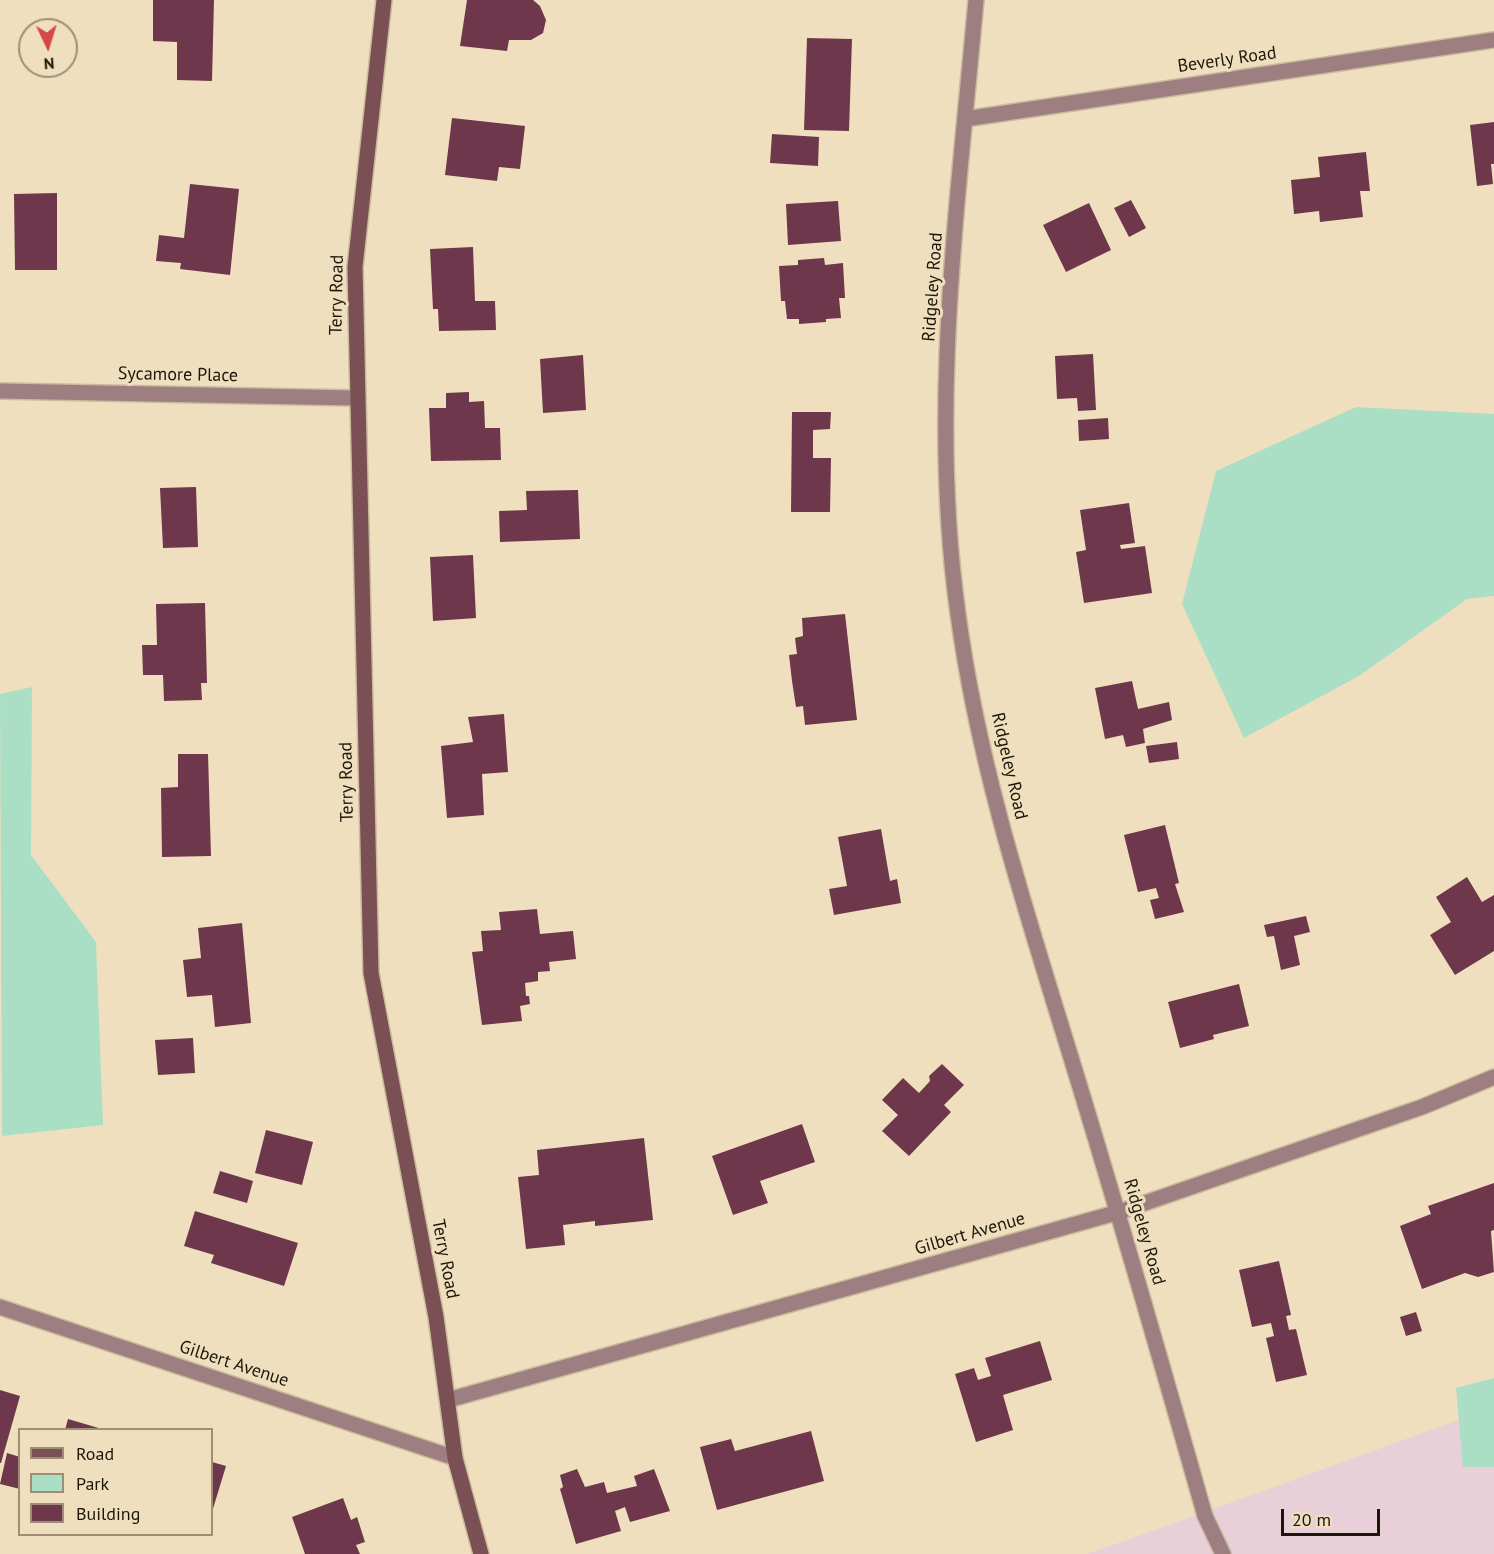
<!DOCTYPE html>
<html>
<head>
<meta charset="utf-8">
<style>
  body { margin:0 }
  #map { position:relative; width:1494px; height:1554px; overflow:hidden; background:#f0dfbe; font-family:"PT Sans",sans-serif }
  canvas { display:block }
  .legend { position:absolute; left:18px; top:1428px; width:195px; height:108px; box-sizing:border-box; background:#f0dfbe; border:2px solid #9c8f76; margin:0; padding:8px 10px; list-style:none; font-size:18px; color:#1d170b }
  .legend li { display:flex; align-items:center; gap:12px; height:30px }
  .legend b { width:30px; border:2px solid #9c8f76 }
  .north { position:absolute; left:18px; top:18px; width:60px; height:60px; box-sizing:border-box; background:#f0dfbe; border:2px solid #9c8f76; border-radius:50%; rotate:176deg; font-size:16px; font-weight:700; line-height:24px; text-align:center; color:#1d170b }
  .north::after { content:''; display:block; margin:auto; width:21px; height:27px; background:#d6464b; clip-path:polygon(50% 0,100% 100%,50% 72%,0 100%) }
  .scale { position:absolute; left:1281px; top:1509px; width:99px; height:27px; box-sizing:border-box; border:3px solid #1d170b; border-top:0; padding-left:8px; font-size:18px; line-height:21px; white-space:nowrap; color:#1d170b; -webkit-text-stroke:4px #f0dfbe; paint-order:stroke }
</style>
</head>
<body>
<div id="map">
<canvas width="1494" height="1554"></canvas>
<ul class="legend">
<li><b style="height:8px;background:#7a5054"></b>Road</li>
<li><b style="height:16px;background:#abdfc5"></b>Park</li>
<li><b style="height:16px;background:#6e374b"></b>Building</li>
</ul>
<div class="north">N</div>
<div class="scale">20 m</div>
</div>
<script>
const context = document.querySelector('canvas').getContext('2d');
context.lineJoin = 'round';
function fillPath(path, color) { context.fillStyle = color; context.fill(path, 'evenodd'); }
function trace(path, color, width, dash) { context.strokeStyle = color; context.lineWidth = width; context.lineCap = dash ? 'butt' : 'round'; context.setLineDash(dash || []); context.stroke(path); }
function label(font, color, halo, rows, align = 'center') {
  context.font = font + ' "PT Sans",sans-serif'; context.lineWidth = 6; context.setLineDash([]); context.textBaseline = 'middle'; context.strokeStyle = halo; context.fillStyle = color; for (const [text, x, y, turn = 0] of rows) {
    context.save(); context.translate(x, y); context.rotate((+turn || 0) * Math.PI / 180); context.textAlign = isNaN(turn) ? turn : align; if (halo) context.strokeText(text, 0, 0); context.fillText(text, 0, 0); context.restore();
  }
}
const education = new Path2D(`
  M1494,1407V1554H1087L1161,1528Z`);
const green = new Path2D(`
  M1356,407L1494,414V596L1467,599L1359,676L1244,738L1182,604L1216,471Z
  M32,687L31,855L96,942L103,1125L2,1136L0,694Z
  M1494,1378V1467H1463L1456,1388Z`);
const building = new Path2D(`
  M153,0H214L212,81L177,80V42L153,41Z
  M467,0H533L540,6L546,20L543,33L531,40H509L507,51L460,46Z
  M807,38L852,39L849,131L804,130Z
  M452,118L525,126L520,169L499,167L497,181L445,175Z
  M1494,122V164H1491L1493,184L1477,186L1470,125Z
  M772,134L819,137L818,166L770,163Z
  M1366,152L1370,191H1360L1363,217L1320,222L1319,211L1294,214L1291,180L1320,177L1318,157Z
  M190,184L239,189L230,275L180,269L181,263L156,261L159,235L184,238Z
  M57,193V270H15L14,194Z
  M1131,200L1146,228L1129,237L1114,208Z
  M838,201L841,241L788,245L786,204Z
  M1089,203L1111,250L1066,272L1043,225Z
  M473,247L475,301H495L496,330L439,331L438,309H433L430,249Z
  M824,258L825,265L843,263L845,298H839L841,318L826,319V322L799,324V319H787L785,301H781L779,266L798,265V260Z
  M1093,354L1096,410L1078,411L1077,398L1057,399L1055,356Z
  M583,355L586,410L543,413L540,359Z
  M469,392V402L484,401L485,428H500L501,460L431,461L429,408H446V393Z
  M792,412H831L830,429L813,430V458H831L830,512H791Z
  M1108,418L1109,439L1079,441L1078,420Z
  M196,487L198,547L163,548L160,488Z
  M578,490L580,539L500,542L499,511L527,510L526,491Z
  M1129,503L1135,543L1120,545L1121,549L1145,546L1152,593L1084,603L1076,552L1086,550L1080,510Z
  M473,555L476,618L433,621L430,557Z
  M205,603L207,683H201L202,700L164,701L163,675H143L142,645H157L156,604Z
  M845,614L857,720L805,725L803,706L796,707L792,681L789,655L797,654L795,638L803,636L802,618Z
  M1132,681L1138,709L1169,702L1172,720L1143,729L1145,743L1126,747L1123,735L1105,739L1095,688Z
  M504,714L508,772L482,774L484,815L447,818L441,746L473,742L468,717Z
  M1177,742L1179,759L1149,763L1146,746Z
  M178,754H208L211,856L162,857L161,788L178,787Z
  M1165,825L1179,883L1175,884L1184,912L1155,919L1150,900L1159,898L1156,888L1138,892L1124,835Z
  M881,829L890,881L897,879L901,903L834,915L829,889L847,886L838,837Z
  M1467,877L1482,902L1494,895V951L1455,975L1430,935L1451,922L1436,897Z
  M537,909L540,934L573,931L576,959L549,962L550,971L538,972V981L525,983L526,996H529L530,1004L520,1006L522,1021L482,1025L472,952L483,951L481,931L501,930L499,912Z
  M1306,916L1310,932L1294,936L1300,965L1281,970L1274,936L1267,937L1264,925Z
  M242,923L251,1023L215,1027L212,995L187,997L183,960L201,958L198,928Z
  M1239,984L1249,1026L1213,1035L1214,1039L1180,1048L1168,1002Z
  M193,1038L195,1073L158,1075L155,1040Z
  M942,1064L964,1085L944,1105L951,1112L909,1156L882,1131L898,1115L882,1100L903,1078L919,1093L930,1081L929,1076Z
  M802,1124L815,1162L760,1181L768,1203L733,1215L712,1156Z
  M266,1130L313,1142L302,1185L255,1173Z
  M644,1138L653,1220L595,1226V1221L563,1225L565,1245L526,1249L518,1177L539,1175L537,1150Z
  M220,1171L253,1181L247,1203L213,1193Z
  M1494,1183V1230L1491,1231L1494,1272L1478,1277L1465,1273L1422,1289L1400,1226L1431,1214L1428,1206Z
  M195,1211L298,1243L284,1286L211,1263L214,1255L184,1246Z
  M1279,1261L1291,1315L1286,1316L1289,1330L1296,1329L1307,1375L1276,1382L1266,1338L1274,1336L1271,1323L1252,1327L1239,1270Z
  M1416,1312L1422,1331L1406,1336L1400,1317Z
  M1040,1341L1052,1380L1003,1395L1013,1430L976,1442L955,1374L974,1368L978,1380L991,1376L985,1358Z
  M0,1390L20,1396L1,1463H0Z
  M68,1419L102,1429V1430H65Z
  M811,1431L824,1481L717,1510L700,1447L731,1439L735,1451Z
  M7,1453L20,1457V1489L0,1484Z
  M212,1462L226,1466L212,1512Z
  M577,1469L585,1487L604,1482L607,1493L637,1486L634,1476L654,1469L670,1511L630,1522L625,1507L615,1511L621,1531L576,1544L560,1489L563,1487L560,1475Z
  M343,1498L351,1520L357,1517L365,1542L356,1545L360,1554H305L292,1517Z`);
const lane = new Path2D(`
  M1205,1516L1223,1554`);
const street = new Path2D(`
  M976,0C958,203 929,410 958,614C979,771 1030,923 1076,1074C1121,1221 1163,1368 1205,1516
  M965,119L1494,40
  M0,391L356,398
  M0,1307L455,1458
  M448,1400L1119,1212L1422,1107L1494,1077`);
const secondary = new Path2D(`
  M384,0L355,267L371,973L436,1317L455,1458L481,1554`);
const streetNames = [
  ["Beverly Road",1227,60,-8],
  ["Ridgeley Road",933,287,-86],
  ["Terry Road",337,295,-89],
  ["Sycamore Place",178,375,1],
  ["Ridgeley Road",1009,766,77],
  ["Terry Road",347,782,-91],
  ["Ridgeley Road",1144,1232,74],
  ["Gilbert Avenue",970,1234,-16],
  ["Terry Road",445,1259,79],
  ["Gilbert Avenue",234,1364,18]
];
fillPath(education, '#e8cfd8');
fillPath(green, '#abdfc5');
fillPath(building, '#6e374b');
trace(lane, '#cabb9e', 18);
trace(street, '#cabb9e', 18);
trace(secondary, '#cabb9e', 18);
trace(lane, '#9d7f81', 15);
trace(street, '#9d7f81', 15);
trace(secondary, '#7a5054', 15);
label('18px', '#1d170b', '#f0dfbe', streetNames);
</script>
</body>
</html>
